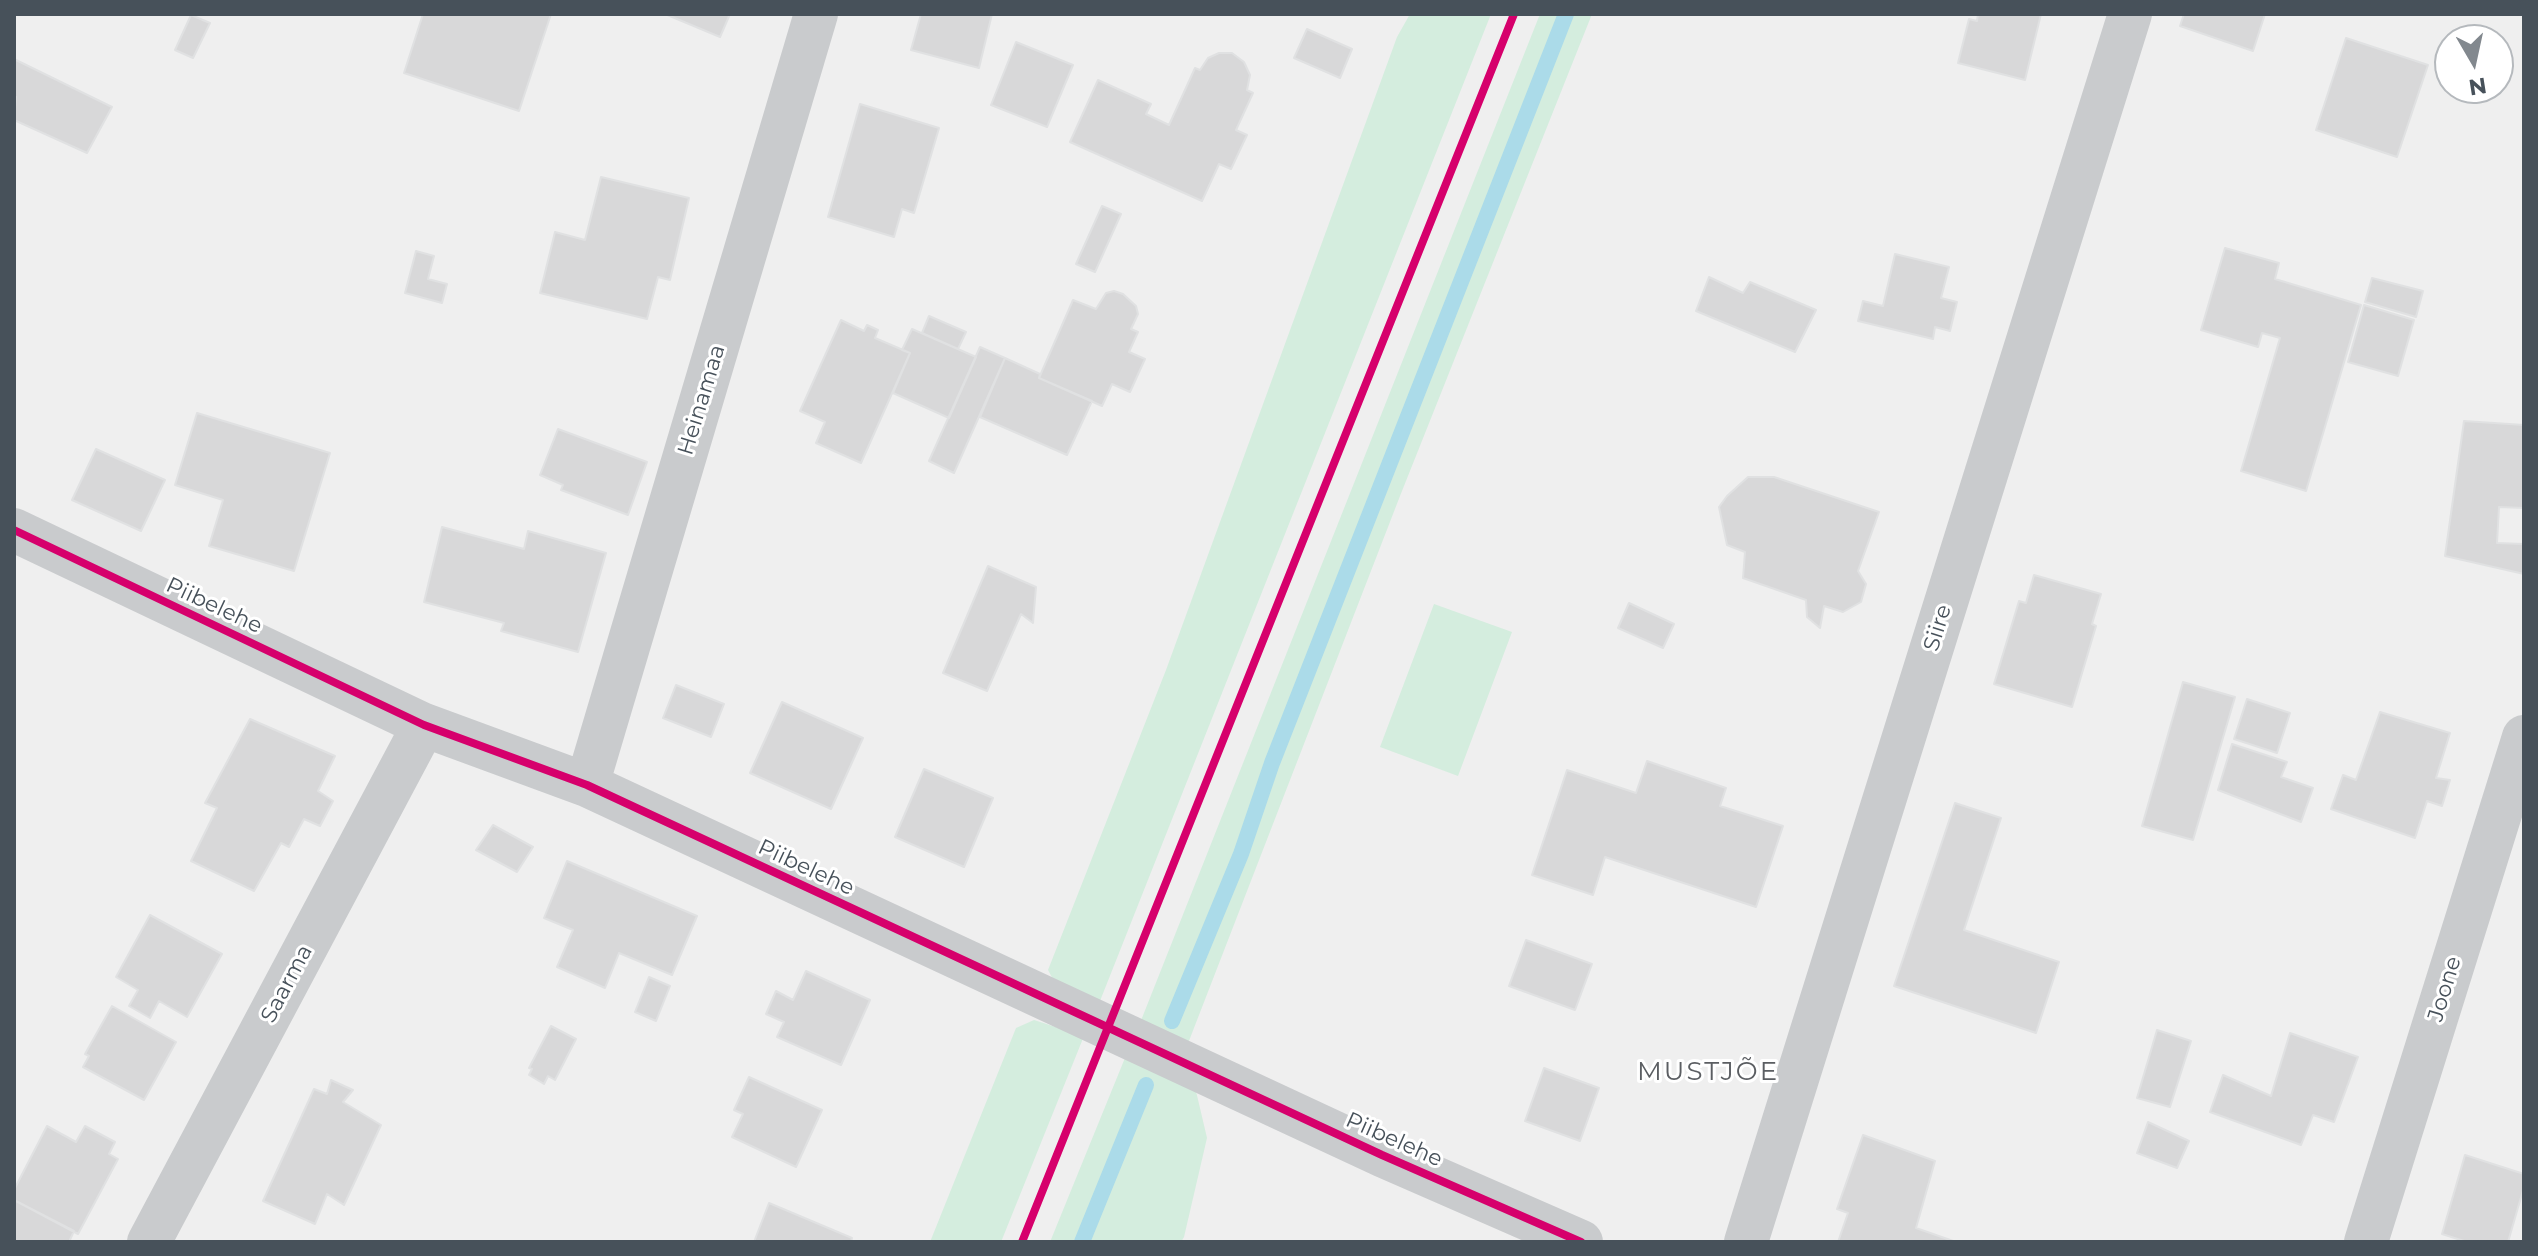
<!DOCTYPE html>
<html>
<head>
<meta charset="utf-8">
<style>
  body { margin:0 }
  #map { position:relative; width:2538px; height:1256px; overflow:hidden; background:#efefef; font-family:Montserrat,sans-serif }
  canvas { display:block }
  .frame { position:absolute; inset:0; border:16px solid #47515a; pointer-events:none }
  .north { position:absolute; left:2434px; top:24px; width:80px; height:80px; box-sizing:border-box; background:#fff; border:2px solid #b5b9bd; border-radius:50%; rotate:171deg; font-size:22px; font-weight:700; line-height:32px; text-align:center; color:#47515a }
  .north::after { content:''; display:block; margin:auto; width:28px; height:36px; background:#82888e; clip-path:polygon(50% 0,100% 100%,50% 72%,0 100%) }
</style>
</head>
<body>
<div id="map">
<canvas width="2538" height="1256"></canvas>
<div class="frame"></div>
<div class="north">N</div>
</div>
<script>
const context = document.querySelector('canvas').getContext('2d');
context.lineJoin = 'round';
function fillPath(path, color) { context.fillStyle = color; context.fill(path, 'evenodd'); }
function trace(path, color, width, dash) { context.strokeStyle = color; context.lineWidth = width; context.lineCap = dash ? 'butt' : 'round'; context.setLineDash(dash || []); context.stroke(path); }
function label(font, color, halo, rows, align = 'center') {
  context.font = font + ' Montserrat,sans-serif'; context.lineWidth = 6; context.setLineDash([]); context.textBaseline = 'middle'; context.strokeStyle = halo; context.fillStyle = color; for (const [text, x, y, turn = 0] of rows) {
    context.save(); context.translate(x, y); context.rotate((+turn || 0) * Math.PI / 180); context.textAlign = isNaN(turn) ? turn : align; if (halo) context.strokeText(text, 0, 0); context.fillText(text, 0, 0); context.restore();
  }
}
const green = new Path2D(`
  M1410,14H1491L1098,1006L1056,985L1048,970L1166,670L1397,37Z
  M1540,14H1592L1400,496L1187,1046L1140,1023Z
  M1434,604L1512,632L1458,776L1380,747Z
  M1034,1020L1084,1036L1001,1242H930L1016,1028Z
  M1127,1053L1195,1087L1207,1138L1184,1237L1181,1242H1050Z`);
const stream = new Path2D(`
  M1172,1021L1241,854L1272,763L1566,14
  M1082,1242L1146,1085`);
const building = new Path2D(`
  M423,14H551L519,111L404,73Z
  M665,14H730L720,37Z
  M921,14H992L979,68L911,50Z
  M1978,14H2041L2025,80L1958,63L1969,19L1977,21Z
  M2184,14H2265L2253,51L2180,26Z
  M191,15L210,23L193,58L175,50Z
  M1307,29L1352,49L1340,78L1294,58Z
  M2346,38L2428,65L2397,157L2316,130Z
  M1016,42L1073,65L1047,127L991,105Z
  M1219,53H1232L1244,62L1250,75L1247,90L1253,93L1236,130L1247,135L1231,169L1219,164L1202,201L1070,142L1098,80L1151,104L1146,114L1169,125L1195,68L1200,70L1208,58Z
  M14,59L112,107L87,153L14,120L16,97L14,96Z
  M860,104L939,128L914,213L902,209L894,237L828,217Z
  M601,177L689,198L670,280L658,277L647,319L540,293L555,232L585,240Z
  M1102,206L1121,214L1095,272L1076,264Z
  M2225,248L2279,263L2275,279L2361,305L2306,491L2241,471L2280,338L2262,333L2258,347L2201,330Z
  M416,251L434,256L428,279L447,284L442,303L405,293Z
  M1895,254L1949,267L1941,298L1957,302L1950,331L1935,327L1933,339L1858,321L1863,301L1883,306Z
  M1709,277L1743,293L1750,282L1816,310L1795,352L1696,311Z
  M2372,278L2423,291L2416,317L2365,302Z
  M1114,291L1123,294L1136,306L1138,314L1131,329L1138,332L1129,352L1145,359L1130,392L1112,384L1102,406L1039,378L1073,300L1096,309L1106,293Z
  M2364,305L2414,320L2398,376L2348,362Z
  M929,316L966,332L958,349L922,333Z
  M841,320L864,331L867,325L878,330L875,338L910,353L861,463L816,443L825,422L800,411Z
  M912,329L976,357L949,418L893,393L910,353L902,350Z
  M980,347L1005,358L954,473L929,461Z
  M1005,358L1040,374L1039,378L1092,401L1067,455L980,417Z
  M197,413L330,453L294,571L209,546L223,500L175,485Z
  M2464,421L2524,425V508L2499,507L2497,543L2524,544V574L2445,556Z
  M558,429L647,462L628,515L561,490L563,485L540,475Z
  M96,449L165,480L141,531L72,500Z
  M1748,477H1774L1879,512L1858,571L1866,584L1861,602L1843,612L1824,606L1820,628L1807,617L1806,600L1743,578L1745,552L1727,545L1719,507L1727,496Z
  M442,527L524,549L528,531L606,553L578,652L501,631L504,623L424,602Z
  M988,566L1036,587L1033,623L1021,614L987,691L943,673Z
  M2034,575L2101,594L2092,624L2096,626L2072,707L1994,684L2019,601L2026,603Z
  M1629,603L1674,624L1663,648L1618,628Z
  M2183,682L2235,697L2193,840L2142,826Z
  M676,685L724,704L711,737L663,718Z
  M2247,699L2290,713L2277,753L2234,739Z
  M782,702L863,738L831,809L750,773Z
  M2380,712L2450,733L2436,778L2450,780L2442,806L2427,801L2415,838L2331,809L2343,775L2356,780Z
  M250,719L335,756L318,791L333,801L320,826L304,819L289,847L281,843L254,891L191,861L217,808L205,803Z
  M2232,744L2287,762L2281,777L2313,788L2301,822L2218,790Z
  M1647,761L1726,788L1720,806L1783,826L1756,907L1605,857L1593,895L1532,875L1567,770L1636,793Z
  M924,769L993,798L964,867L895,837Z
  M1955,803L2001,818L1964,930L2059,962L2036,1033L1894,986Z
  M493,825L533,847L517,872L476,850Z
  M567,861L697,916L672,975L619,953L605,988L557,967L573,930L544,918Z
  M150,915L222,954L187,1017L159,1001L150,1018L129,1006L138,990L116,977Z
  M1526,940L1592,964L1575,1010L1509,986Z
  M806,971L870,1000L841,1065L777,1037L784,1022L766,1014L776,991L793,1000Z
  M649,977L670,986L656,1021L635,1012Z
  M112,1006L176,1042L144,1100L83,1067L89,1056L85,1054Z
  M551,1026L576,1039L555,1080L548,1076L544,1084L529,1075L532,1069L529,1068Z
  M2157,1030L2191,1041L2170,1107L2137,1098Z
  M2290,1033L2358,1057L2334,1122L2313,1115L2301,1145L2210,1112L2223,1075L2271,1096Z
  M1544,1068L1599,1088L1580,1141L1525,1121Z
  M749,1077L822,1110L796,1167L732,1137L743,1114L734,1110Z
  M331,1080L353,1090L343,1102L381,1125L344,1205L327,1194L315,1224L263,1201L314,1089L327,1094Z
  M2148,1122L2189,1141L2177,1168L2137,1153Z
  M47,1126L76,1142L85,1126L115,1142L109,1154L118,1159L78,1234L14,1200V1190Z
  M1863,1135L1935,1161L1916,1228L1956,1242H1838L1848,1213L1837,1209Z
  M2465,1155L2524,1174V1187L2508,1242H2467L2442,1234Z
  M14,1200L74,1231L69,1242H14Z
  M769,1203L852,1238L851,1242H754Z`);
const minor = new Path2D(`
  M14,530L424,725L587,785L1382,1155L1581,1242
  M587,785L816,14
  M149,1242L424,725
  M1746,1242L2130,14
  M2366,1242L2524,737`);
const cycleway = new Path2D(`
  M14,530L424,725L587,785L1382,1155L1581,1242
  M1022,1242L1514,14`);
const streetNames = [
  ["Heinamaa",702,400,-73],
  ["Piibelehe",214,606,25],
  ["Siire",1938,628,-73],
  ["Piibelehe",806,868,25],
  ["Saarma",287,984,-62],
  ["Joone",2445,989,-73],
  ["Piibelehe",1394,1140,24]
];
const quarterNames = [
  ["MUSTJÕE",1708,1072]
];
fillPath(green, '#d4edde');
trace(stream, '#abdbe9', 16);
fillPath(building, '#d8d8d9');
trace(building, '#e0e1e2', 2);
trace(minor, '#c9cbcd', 44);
trace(cycleway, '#d6006c', 8);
label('22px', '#47515a', '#fff', streetNames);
context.letterSpacing = '2px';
label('26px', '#5b5e62', '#fff', quarterNames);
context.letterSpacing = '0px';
</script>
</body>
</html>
